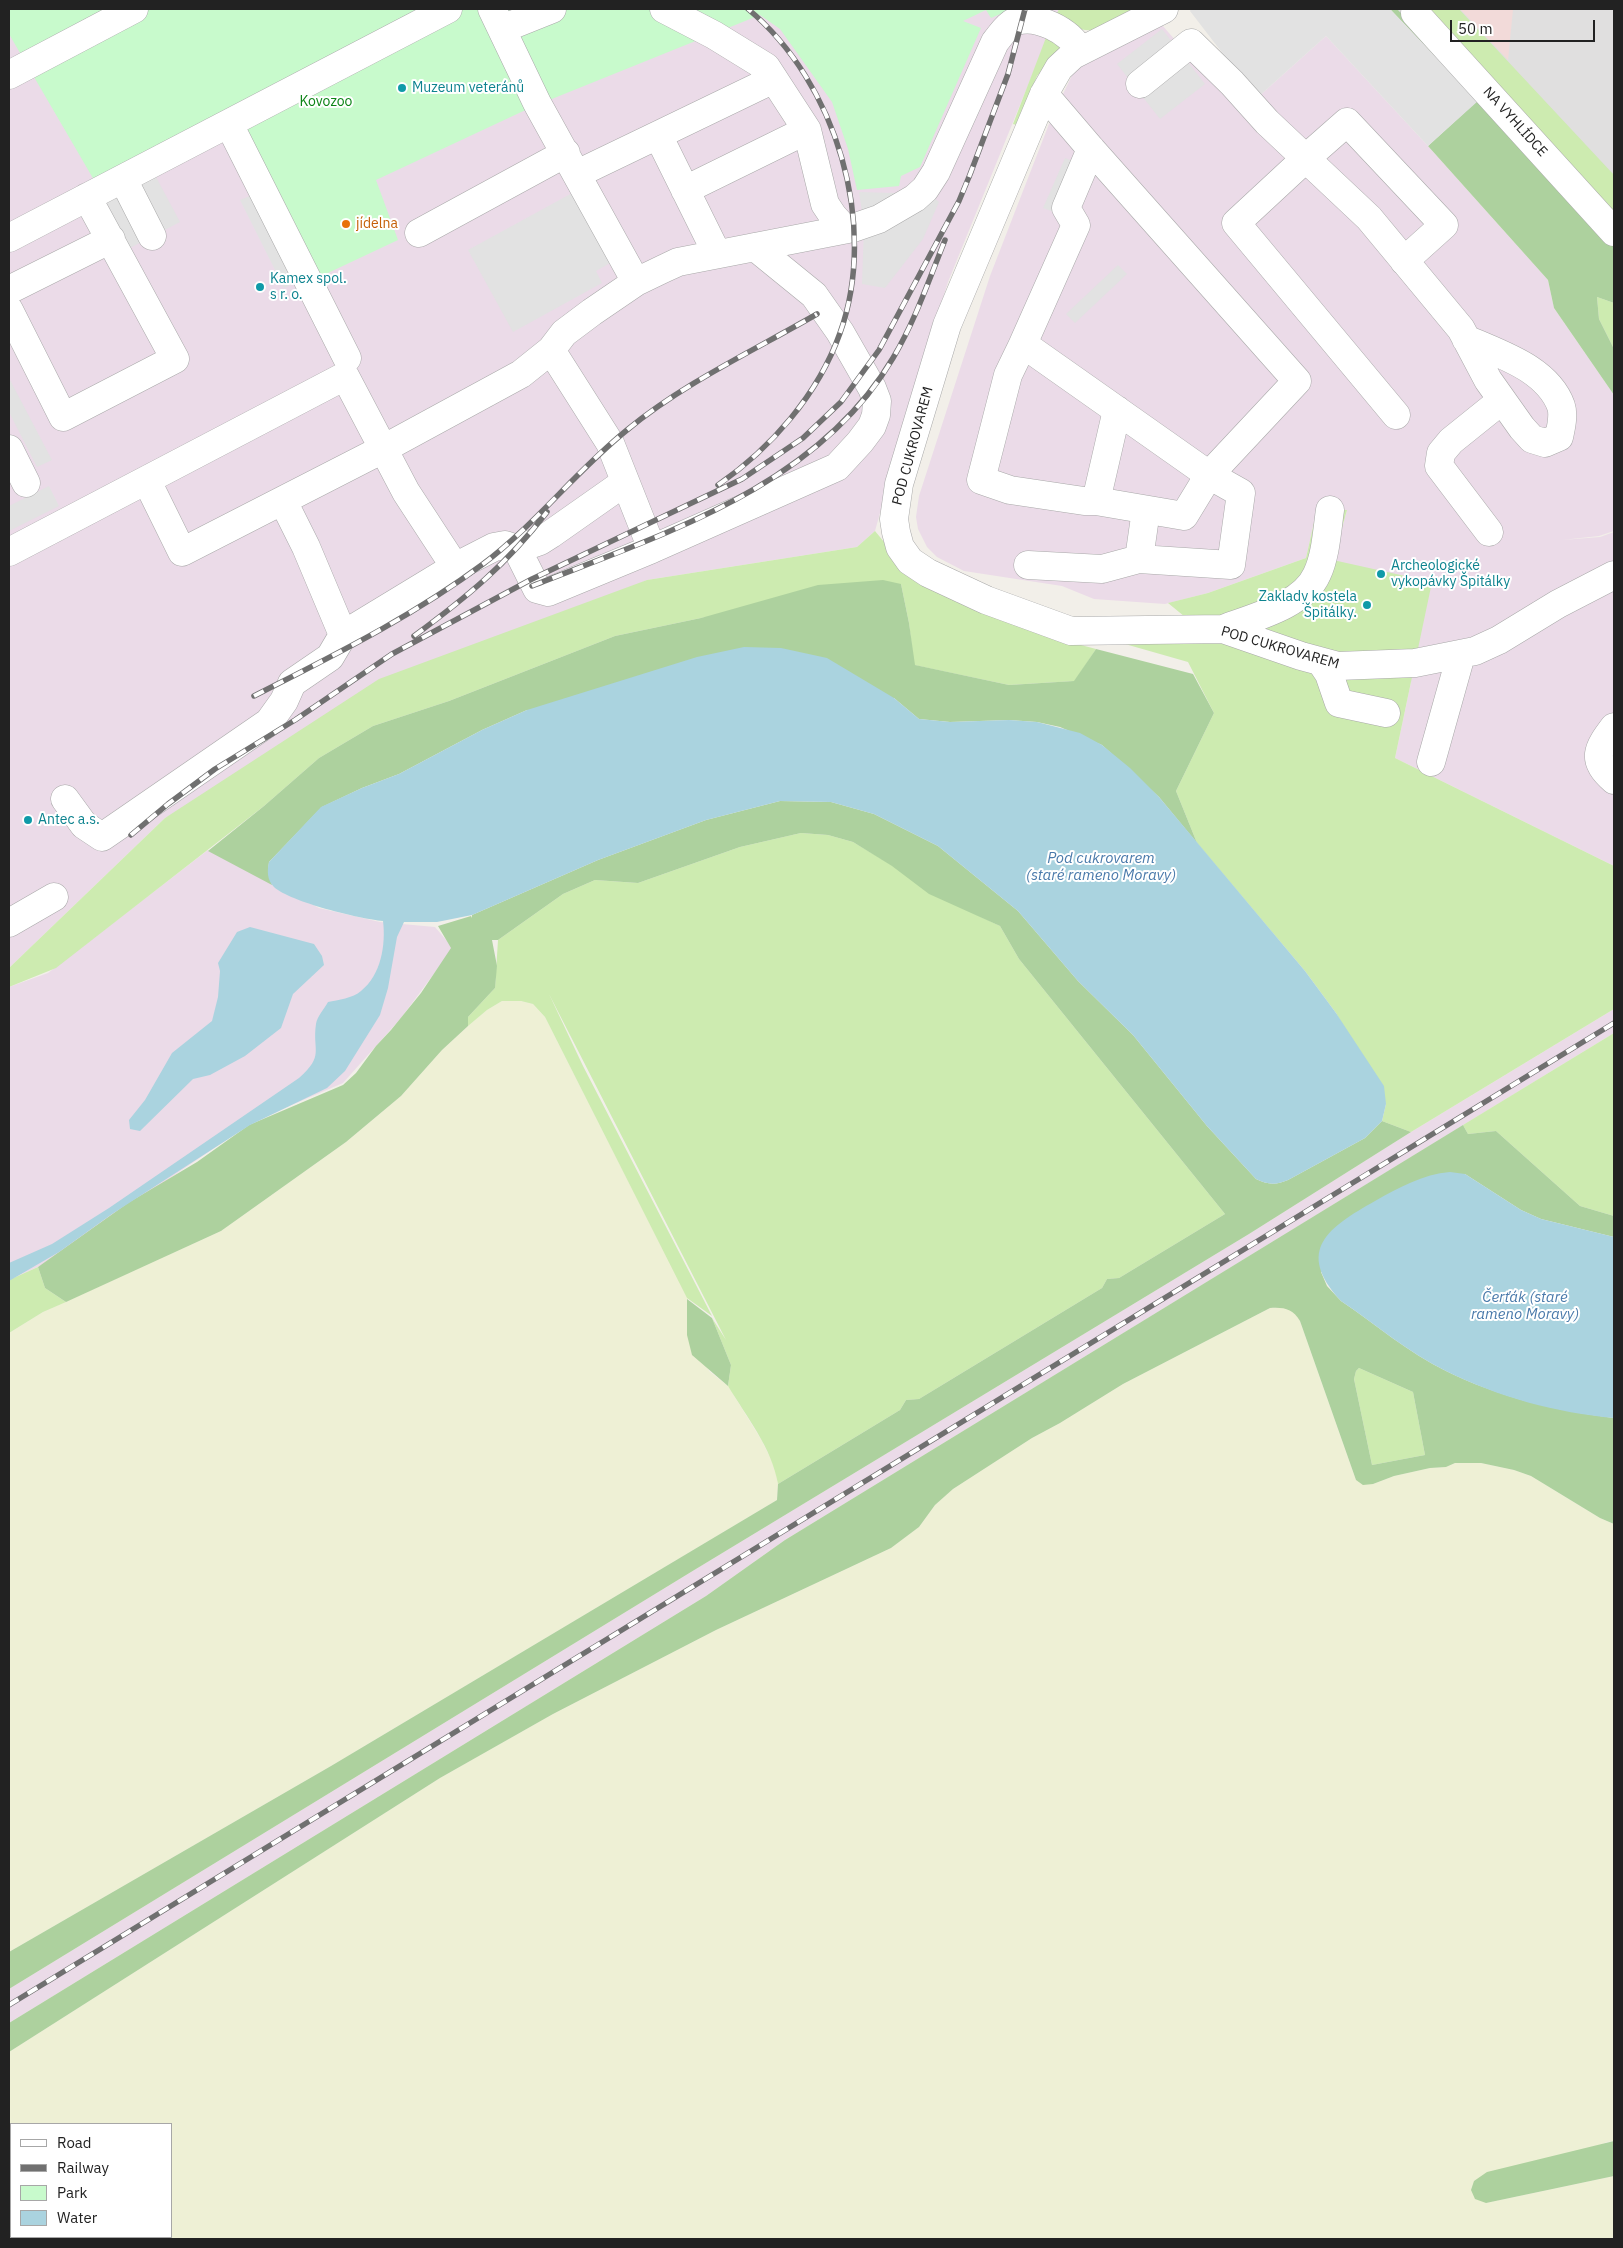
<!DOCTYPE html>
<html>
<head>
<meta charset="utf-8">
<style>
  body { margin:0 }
  #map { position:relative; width:1623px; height:2248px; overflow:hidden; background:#f2efe9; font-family:"IBM Plex Sans",sans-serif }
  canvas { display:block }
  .frame { position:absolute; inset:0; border:10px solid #222; pointer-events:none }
  .legend { position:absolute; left:10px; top:2123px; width:162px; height:115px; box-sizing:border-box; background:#fff; border:1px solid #a7a7a7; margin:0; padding:6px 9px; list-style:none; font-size:15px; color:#222 }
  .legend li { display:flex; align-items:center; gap:10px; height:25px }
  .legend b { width:25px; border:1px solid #a7a7a7 }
  .scale { position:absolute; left:1450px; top:20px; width:145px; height:22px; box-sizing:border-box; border:2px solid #222; border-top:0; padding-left:6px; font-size:15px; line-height:18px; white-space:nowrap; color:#222; -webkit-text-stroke:4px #fff; paint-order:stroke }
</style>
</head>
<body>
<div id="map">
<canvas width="1623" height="2248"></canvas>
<div class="frame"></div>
<ul class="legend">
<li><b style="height:6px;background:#fff"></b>Road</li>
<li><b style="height:6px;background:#707070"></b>Railway</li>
<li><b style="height:14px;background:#c8facc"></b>Park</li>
<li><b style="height:14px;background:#aad3df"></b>Water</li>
</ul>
<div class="scale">50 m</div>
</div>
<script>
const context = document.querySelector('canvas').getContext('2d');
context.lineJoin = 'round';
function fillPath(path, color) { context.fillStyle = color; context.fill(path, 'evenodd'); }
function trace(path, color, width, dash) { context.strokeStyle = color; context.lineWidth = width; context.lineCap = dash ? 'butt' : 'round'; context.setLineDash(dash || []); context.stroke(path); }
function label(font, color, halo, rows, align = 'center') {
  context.font = font + ' "IBM Plex Sans",sans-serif'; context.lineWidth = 4; context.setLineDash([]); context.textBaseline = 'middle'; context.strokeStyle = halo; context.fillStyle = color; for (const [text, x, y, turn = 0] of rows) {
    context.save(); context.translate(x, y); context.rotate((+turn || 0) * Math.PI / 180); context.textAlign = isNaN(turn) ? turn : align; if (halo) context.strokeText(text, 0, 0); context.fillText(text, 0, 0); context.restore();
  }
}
const residential = new Path2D(`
  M1395,9H1614V248Z`);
const commercial = new Path2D(`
  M1460,9H1513L1508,60Z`);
const industrial = new Path2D(`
  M9,9H1059L948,282L913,394L875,531L857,547L647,580L165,818L9,968Z
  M1162,25L1204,73L1257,98L1326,36L1428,146L1548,280L1554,308L1614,395V531L1599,536L1562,540L1600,537L1614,532V866L1395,758L1411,682L1333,560L1347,510L1317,509L1306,558L1208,593L1165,604L1094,599L1062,586L964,571L937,557L927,547L918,529L916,517L919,496L990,276L1049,124L1060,114L1062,96L1078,63Z
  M208,850L319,908L380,922L435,927L453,948L401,1018L343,1083L254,1121L42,1265L9,1280V987L48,973Z
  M1614,1009V1033L785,1540L706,1596L9,2023V1989L691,1572L1249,1234L1411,1132Z`);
const farmland = new Path2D(`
  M502,1001H521L533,1004L545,1017L688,1299L709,1371L728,1386L762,1441L776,1470L778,1484L777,1500L331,1766L9,1952V1333L43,1312L221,1231L346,1142L401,1096L442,1050L468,1026L487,1010Z
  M1270,1308H1287L1296,1314L1300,1321L1356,1480L1373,1484L1394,1476L1430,1468L1446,1467L1455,1463H1481L1514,1470L1531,1476L1600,1518L1614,1524V2141L1607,2142L1486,2203L1614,2176V2239H9V2052L440,1778L553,1714L716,1630L891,1548L919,1527L935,1505L953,1489L1032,1438L1060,1423L1123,1384ZM11,2124H171V2237H11Z`);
const grass = new Path2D(`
  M1059,9H1142L1094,30C1079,32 1068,23 1056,15Z
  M1415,9H1459L1614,175V225Z
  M1047,35L1062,47L1037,76L1017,125L1013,124Z
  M1597,297L1614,303V349L1599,319Z
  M1317,509L1347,510L1333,560L1432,582L1395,758L1614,866V1009L1411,1132L1382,1121L1386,1104L1336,1013L1305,971L1197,843L1176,791L1214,713L1188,662L1097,636L1212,639L1168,603L1208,593L1306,558Z
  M875,531L908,571L1066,641L1096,649L1075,681L1009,685L914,665L909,623L901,584L701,618L615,636L449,701L373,726L319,758L264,806L56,968L9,987V968L165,818L379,679L647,580L857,547Z
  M801,833L828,835L853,842L973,913L1000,926L1019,959L1225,1214L1119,1278L1107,1279L1102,1288L919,1399L906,1400L900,1410L778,1484C772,1448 746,1416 728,1386L731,1365L712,1318L726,1340L549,994L583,1066L712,1316L687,1298L545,1017L533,1004L521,1001H502L487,1010L468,1026V1017L495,988L498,940L563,894L595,880L638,883L740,847Z
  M1614,1033V1216L1580,1206L1496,1131L1468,1134L1463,1125Z
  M38,1267L45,1288L66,1302L43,1312L9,1333V1280Z
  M1359,1368L1413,1392L1425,1455L1372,1465L1354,1379L1356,1371Z`);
const forest = new Path2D(`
  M1390,9H1397L1485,101L1614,245V303L1597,297L1599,319L1614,349V395L1554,308L1548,280L1428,146L1477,101Z
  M883,580L901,584L909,623L915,665L1009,685L1074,681L1096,649L1193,674L1214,713L1176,791L1197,843L1159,797L1102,745L1060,727L1037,722L1009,720L950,722L919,719L894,698L527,710L482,730L399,774L362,788L322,807L269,862L268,871L272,885L208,851L264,806L319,758L373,726L449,701L615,636L701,618L818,585Z
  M780,801L831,802L874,814L938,846L1018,911L1078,981L1133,1035L1207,1126L1256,1179C1268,1185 1276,1185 1288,1180L1365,1138L1382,1121L1411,1132L1249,1234L691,1572L9,1989V1952L331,1766L777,1500L778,1484L900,1410L906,1400L919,1399L1102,1288L1107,1279L1119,1278L1225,1214L1019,959L1000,926L929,894L892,866L853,842L828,835L801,833L740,847L638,883L595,880L563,894L498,940H492L497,966L495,988L468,1017V1026L442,1050L401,1096L346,1142L221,1231L66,1302L45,1288L38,1267L128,1203L197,1162L249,1125L343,1085L356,1073L376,1046L391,1030L421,993L451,948L438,926L471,916L472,918V915L598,860L706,820Z
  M1463,1125L1468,1134L1496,1131L1580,1206L1614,1216V1237L1541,1219L1521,1210L1465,1174L1321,1272L1327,1286L1341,1301C1375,1324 1409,1353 1446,1371C1499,1397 1556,1411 1614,1418V1524L1600,1518L1531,1476L1514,1470L1481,1463H1455L1446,1467L1430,1468L1394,1476L1373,1484L1363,1485L1356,1480L1300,1321C1293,1309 1284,1307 1270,1308L1123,1384L1060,1423L1032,1438L953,1489L935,1505L919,1527L891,1548L716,1630L553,1714L440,1778L9,2052V2023L706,1596L785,1540ZM1359,1368L1413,1392L1425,1455L1372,1465L1354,1379L1356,1371Z
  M687,1299L712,1318L731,1365L728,1386L692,1355L687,1335Z
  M1614,2141V2176L1486,2203L1475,2199L1471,2190L1474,2181L1487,2172Z`);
const park = new Path2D(`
  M9,9H1012L991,18L986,10L963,21L981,28L920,167L901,176L899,186L857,190L848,149L832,102L780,29L760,15L532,107L376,180L398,240L313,280L228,115L94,180L9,34Z`);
const parking = new Path2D(`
  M1191,9H1390L1478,101L1428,146L1326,36L1257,98L1190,11Z
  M1162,29L1205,84L1160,119L1117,64Z
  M1065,158L1075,162L1054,212L1043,208Z
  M156,177L180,222L130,248L106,202Z
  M574,192L612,262L596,271L602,283L513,332L468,250Z
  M859,192L930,194L939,202L923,239L885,288L862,284L864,225Z
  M252,195L298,281L284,288L240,200Z
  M1118,265L1127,274L1075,323L1066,314Z
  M9,378L52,460L37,467L9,412Z
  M49,486L59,506L9,531V506Z`);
const water = new Path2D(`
  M744,647L781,648L827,658L894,698L919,719L950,722L1009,720L1037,722L1080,733L1102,745L1130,768L1159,797L1305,971L1336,1013L1384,1086L1386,1104L1382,1121L1365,1138L1288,1180C1276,1185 1268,1185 1256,1179L1207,1126L1133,1035L1078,981L1018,911L938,846L874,814L831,802L780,801L706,820L598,860L472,915L437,922H404L397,937L388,988L380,1015L345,1071L327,1088L250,1125L112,1214L59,1252L9,1281V1263L52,1244L109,1208L299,1078C325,1055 312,1051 316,1024C317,1017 324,1009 328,1002C338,1000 353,998 361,991C381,975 386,945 383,921C361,919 290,902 274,887C267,880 267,871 269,862L321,807L362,788L399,774L482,730L527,710L697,657Z
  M250,927L314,944L322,956L324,965L293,994L281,1028L245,1056L210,1075L193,1079L140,1131L130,1129L129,1120L145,1100L172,1053L212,1021L218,997L220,971L218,963L237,932Z
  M1450,1172L1465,1174L1521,1210L1541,1219L1614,1237V1418C1557,1413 1498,1397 1446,1371C1409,1353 1375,1324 1341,1301C1294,1250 1329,1227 1375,1201C1398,1188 1423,1174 1450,1172Z`);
const minor = new Path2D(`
  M492,9L537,103L636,282
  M664,9L714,35L766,67L807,130L825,204L833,216L845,229
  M1164,9L1073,55L1059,68L1044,94L947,325L899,484L894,519L896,532L900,547L910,561L928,573L986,600L1071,631L1223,629L1301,656L1338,666L1415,663L1475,651L1499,640L1558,604L1614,575
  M1415,13L1614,232
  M502,29L552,9
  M9,75L134,9
  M1140,84L1191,43L1232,83L1267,122L1369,218L1461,329L1488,380L1522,428L1532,439L1545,443L1559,437C1561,428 1564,415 1561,406C1547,368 1499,354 1466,339
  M1044,94L1091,149L1297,381L1209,475L1023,344L1076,225L1066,208L1091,149
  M229,124L347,358
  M658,135L774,79
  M577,174L658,135L717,254
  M123,179L152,236
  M685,190L807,130
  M419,233L566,153
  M9,238L448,9
  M9,290L111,239
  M9,310L63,417L175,359L87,197
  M1023,344L1008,375L981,480L1010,490L1084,501H1096L1117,410
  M551,350L610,443L652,549L837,467L860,442L872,426L876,415L877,401L872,388L840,332L814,295L755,247
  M1396,415L1236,223L1305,159L1347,122L1444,225L1404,261
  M9,449L26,483
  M147,481L182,552L383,449L521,374L551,350L564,333L592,312L636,282L663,269L678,262L853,228L879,219L915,198L925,189L936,172L995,42C1001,35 1006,26 1014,22C1035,13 1071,31 1080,51
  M283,501L306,547L343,635L455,567
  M1096,501L1184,516L1209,475L1241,493L1231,565L1139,559L1146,510
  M1489,532L1439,466L1441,453L1451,441L1502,400
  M517,549L540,541L551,534L625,482
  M9,552L345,376L406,492L455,567L494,547L505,545L517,549L537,589L548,592L652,549
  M1028,565L1102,569L1139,559
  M1223,629C1254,617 1303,606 1317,574C1326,555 1327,530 1330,510
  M1321,662L1329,674L1339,703L1386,713
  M1614,727C1598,748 1590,760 1614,780
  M1431,762L1461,655
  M65,799L84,825L102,837L269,722L284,701L292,683L330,657L343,635
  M9,923L54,897`);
const rail = new Path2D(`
  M969,177L1008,74L1025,9
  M718,485C771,448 818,395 840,333C879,224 836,82 748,9
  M532,586C663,534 817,487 893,358C915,321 929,280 945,240
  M414,636C467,597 506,565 547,512
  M254,696C332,656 412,617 483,564C534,526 576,471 627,430C684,383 753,351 817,314
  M131,835L168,804L215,769L295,720L392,654L532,579L742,479L803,438L841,402L879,350L959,201L971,172
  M9,2005L1614,1023`);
const markers = [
  [402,88,5,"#0f9aa8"],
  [346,224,5,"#e8710a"],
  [260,287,5,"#0f9aa8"],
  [1381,574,5,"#0f9aa8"],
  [1367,605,5,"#0f9aa8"],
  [28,820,5,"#0f9aa8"]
];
const cultureNames = [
  ["Muzeum veteránů",412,88],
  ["Kamex spol.",270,279],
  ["s r. o.",270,295],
  ["Archeologické",1391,566],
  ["vykopávky Špitálky",1391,582],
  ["Zaklady kostela",1357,597,"right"],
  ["Špitálky.",1357,613,"right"],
  ["Antec a.s.",38,820]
];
const parkNames = [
  ["Kovozoo",326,102]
];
const streetNames = [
  ["NA VYHLÍDCE",1515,122,48],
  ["POD CUKROVAREM",913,446,-75],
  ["POD CUKROVAREM",1280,648,16]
];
const foodNames = [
  ["jídelna",356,224]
];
const waterNames = [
  ["Pod cukrovarem",1101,859],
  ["(staré rameno Moravy)",1101,876],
  ["Čerťák (staré",1525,1298],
  ["rameno Moravy)",1525,1315]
];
fillPath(residential, '#e0dfdf');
fillPath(commercial, '#f2dad9');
fillPath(industrial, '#ebdbe8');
fillPath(farmland, '#eef0d5');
fillPath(grass, '#cdebb0');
fillPath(forest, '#add19e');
fillPath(park, '#c8facc');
fillPath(parking, '#e2e2e2');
fillPath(water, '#aad3df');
trace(minor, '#a9a9a9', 29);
trace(minor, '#fff', 28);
trace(rail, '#707070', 5.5);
trace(rail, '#fff', 4, [11]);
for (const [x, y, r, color] of markers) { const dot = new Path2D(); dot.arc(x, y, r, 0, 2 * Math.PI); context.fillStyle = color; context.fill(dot); trace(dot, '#fff', 2); }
label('14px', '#0d838f', '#fff', cultureNames, 'left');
label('14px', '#0c8416', '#fff', parkNames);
label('14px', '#222', '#fff', streetNames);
label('14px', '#c56008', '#fff', foodNames, 'left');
label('italic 15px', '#4a7aab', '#fff', waterNames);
</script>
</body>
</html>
